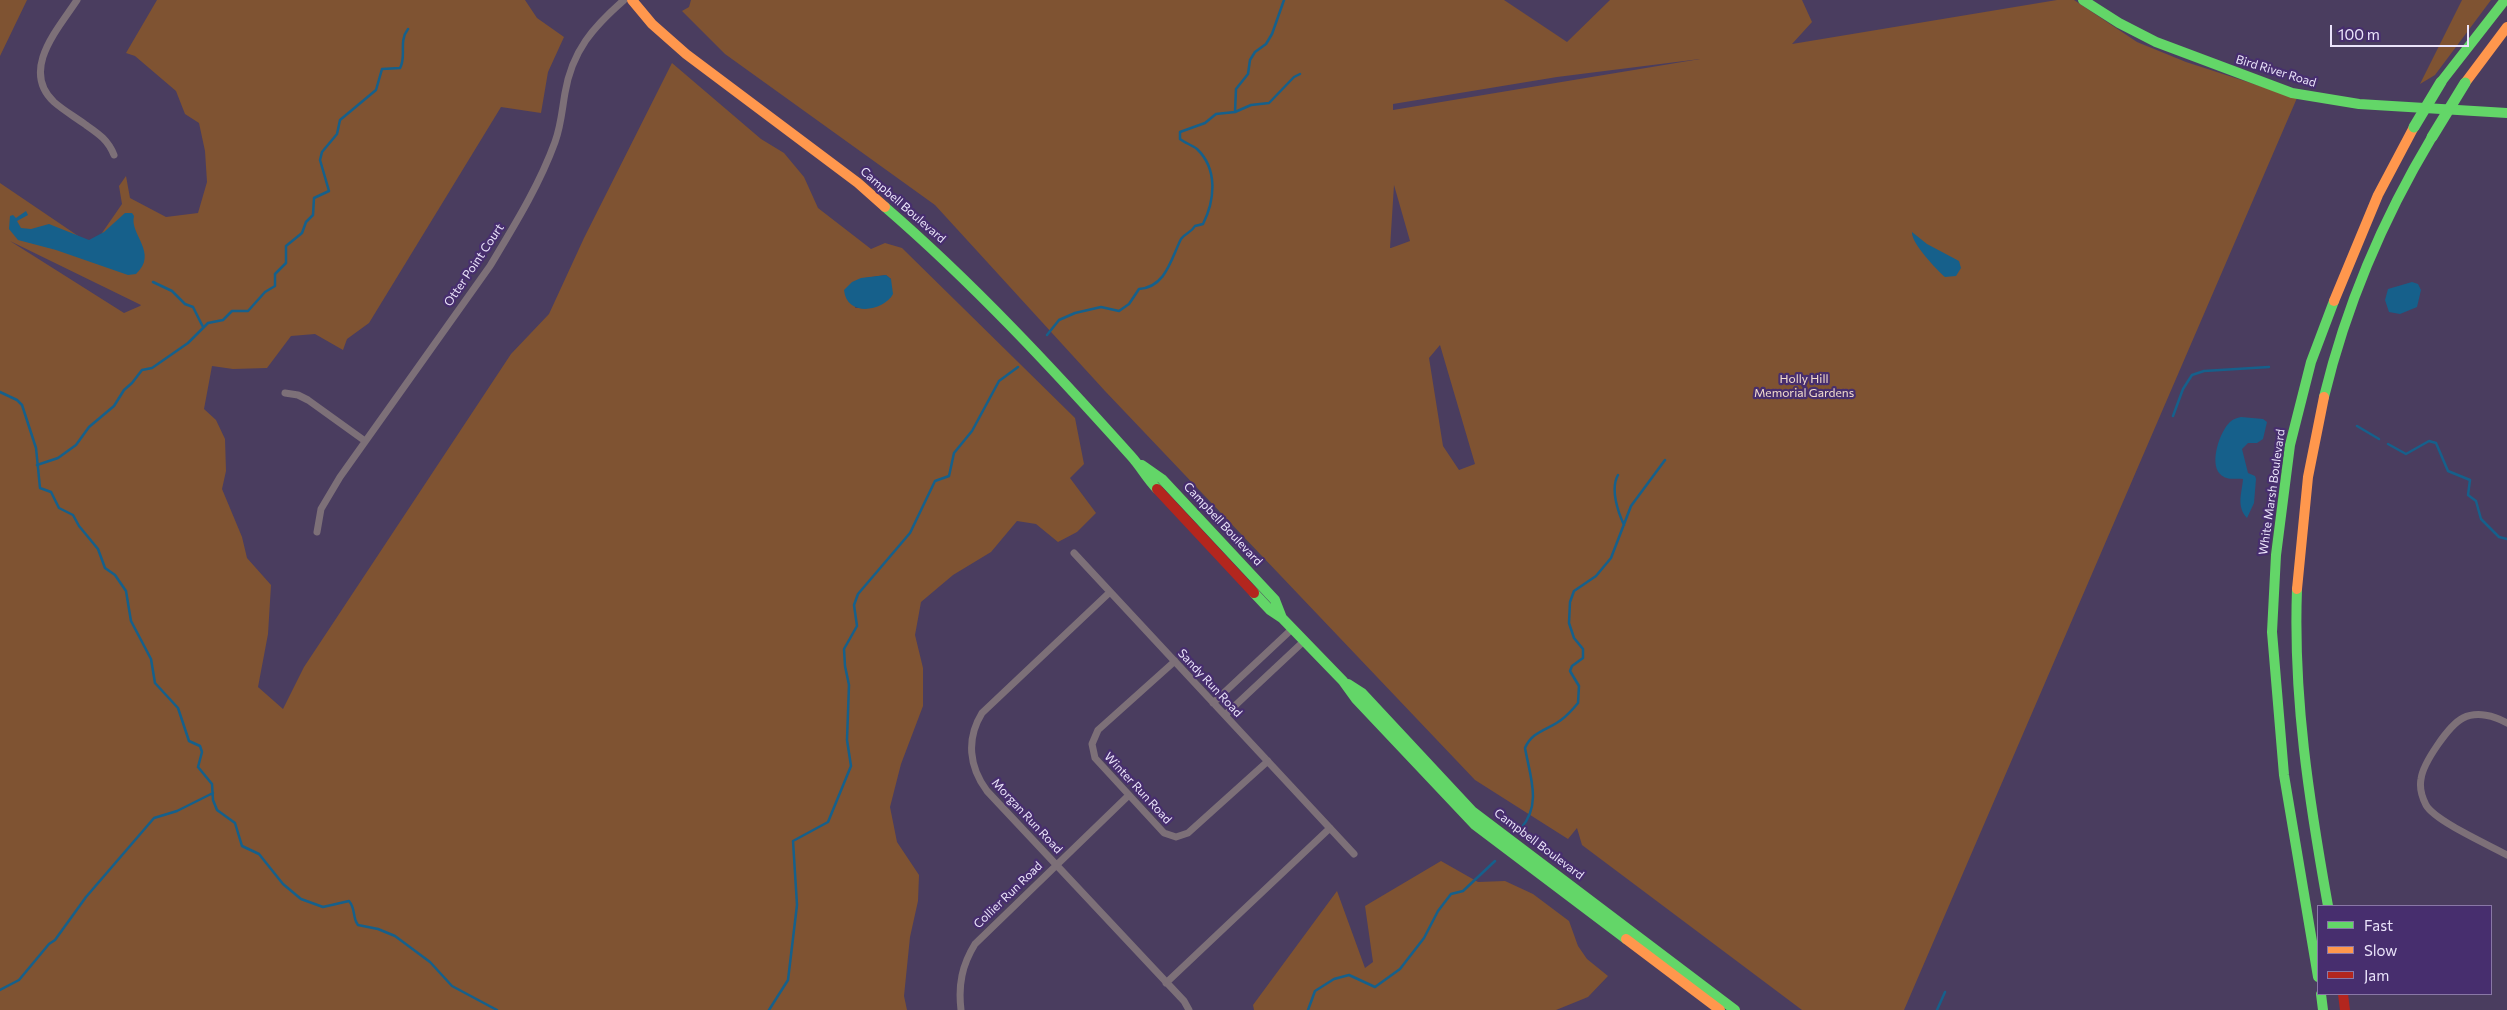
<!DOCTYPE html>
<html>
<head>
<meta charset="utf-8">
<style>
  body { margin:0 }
  #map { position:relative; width:2507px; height:1010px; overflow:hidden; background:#4a3d5f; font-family:Commissioner,sans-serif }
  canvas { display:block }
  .legend { position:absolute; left:2317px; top:905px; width:175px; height:90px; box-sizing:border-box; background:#472e6e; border:1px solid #8977a6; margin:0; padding:6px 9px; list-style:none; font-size:15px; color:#ebe4fb }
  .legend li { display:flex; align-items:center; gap:10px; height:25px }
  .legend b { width:25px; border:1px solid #8977a6 }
  .scale { position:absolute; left:2330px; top:25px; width:139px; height:22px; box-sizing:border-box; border:2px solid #ebe4fb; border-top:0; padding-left:6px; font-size:15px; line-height:18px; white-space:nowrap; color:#ebe4fb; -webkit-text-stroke:4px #472e6e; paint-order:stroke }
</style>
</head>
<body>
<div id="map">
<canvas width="2507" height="1010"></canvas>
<ul class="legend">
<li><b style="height:6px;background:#63d668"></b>Fast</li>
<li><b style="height:6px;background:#ff974d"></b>Slow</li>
<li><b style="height:6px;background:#b3261e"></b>Jam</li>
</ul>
<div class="scale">100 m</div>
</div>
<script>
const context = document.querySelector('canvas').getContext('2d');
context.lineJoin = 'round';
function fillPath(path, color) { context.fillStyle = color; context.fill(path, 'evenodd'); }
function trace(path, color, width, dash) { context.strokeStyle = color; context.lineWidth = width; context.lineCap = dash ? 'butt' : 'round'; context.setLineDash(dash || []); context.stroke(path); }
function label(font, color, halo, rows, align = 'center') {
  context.font = font + ' Commissioner,sans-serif'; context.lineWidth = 4.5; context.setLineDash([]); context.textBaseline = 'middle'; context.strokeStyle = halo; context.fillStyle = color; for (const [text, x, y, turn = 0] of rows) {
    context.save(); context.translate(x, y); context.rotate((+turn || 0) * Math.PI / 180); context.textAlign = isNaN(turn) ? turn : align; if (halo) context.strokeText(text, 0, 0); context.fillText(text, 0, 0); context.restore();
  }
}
const green = new Path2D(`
  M0,0H27L0,56Z
  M157,0H525L537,18L564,37L548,72L541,113L501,107L369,323L347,339L343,350L315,334L291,336L267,368L233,369L212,366L204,409L216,420L225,439L226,471L222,489L242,537L247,558L271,585L268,634L258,687L283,709L304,667L511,354L549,314L584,238L672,63L761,139L784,153L804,177L818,208L871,249L885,243L902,248L1075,418L1084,464L1070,478L1096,513L1077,532L1058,542L1036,524L1017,521L991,552L953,575L921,602L915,635L923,668V706L901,764L890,807L897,842L919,875L918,901L910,937L904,996L907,1010H0V183L93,246L122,204L119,186L126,176L130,198L166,217L198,213L207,182L205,151L199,123L185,114L176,91L135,56L126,53ZM10,241L141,305L140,306L124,313ZM886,275L891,279V297L870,308H855L865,278Z
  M691,0H1504L1567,42L1610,0H1802L1812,22L1792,44L2057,0H2074L2137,42L2186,62L2297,98L1904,1010H1802L1582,845L1577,828L1568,839L1475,780L1105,391L935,205L725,54L682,11L689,7ZM1700,59L1393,110V104L1557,77ZM1394,185L1410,241L1391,248H1390ZM1440,345L1475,464L1459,470L1443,446L1429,358Z
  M2462,0H2491L2435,75L2420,84Z
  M1441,861L1478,882L1505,881L1533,894L1569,921L1578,946L1587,959L1608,976L1588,997L1556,1010H1254L1253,1005L1337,891L1365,968L1373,962L1365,906Z`);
const water = new Path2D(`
  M26,211L28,215L17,221L21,228L31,229L49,224L89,240L104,232L125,213H132L134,216C129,234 159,253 136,274L128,275L56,250L18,240L9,229L10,216L13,215L16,218Z
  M1912,232L1927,244L1959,261L1961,268L1956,276L1945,277C1937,270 1911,243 1912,232Z
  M886,275L891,279L893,294C884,311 847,318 844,290L852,282L861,278Z
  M2412,282L2418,284L2421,290L2417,307L2400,314L2389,312L2385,300L2388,289Z
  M2241,417L2263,419L2267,422L2263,439L2257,443H2248L2242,449L2248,473L2255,476L2256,479L2254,503L2247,518C2236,506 2242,493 2243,479C2235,478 2227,481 2220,474C2209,463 2220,431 2230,422C2233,419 2237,418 2241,417Z`);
const stream = new Path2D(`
  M1235,112L1236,89L1248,74L1250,60L1255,52L1266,44L1272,34L1284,0
  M153,282L172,291L185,304L193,307L203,327
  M1047,335L1059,320L1075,313L1101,307L1119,311L1129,304L1139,289C1166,287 1171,259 1181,239C1185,233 1191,233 1195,226L1203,224C1215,200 1218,169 1197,149C1192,145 1185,143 1180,139V132L1205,123L1216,114L1235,112L1251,105L1269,103L1294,77L1300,74
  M0,392L17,400L22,405L36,448L40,488L51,492L59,508L73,515L79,526L98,549L105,568L115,575L126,591L131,621L151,659L155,683L178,708L189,741L200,746L202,752L198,767L212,784L213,800L217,810L235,823L242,846L259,854L283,884L301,899L323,907L349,901C356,909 352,917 358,925L378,929L395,936L430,962L452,986L497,1010
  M2173,416L2183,389L2192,375L2204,371L2269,367
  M2357,426L2379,439
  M2388,444L2406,454L2429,441L2436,443L2448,471L2470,480L2468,495L2476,501L2481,519L2499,537L2507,539
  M37,465L58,458L76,445L89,427L114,406L124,390L132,383L142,370L152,368L188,343L208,323L223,320L232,311H248L265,292L275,286V274L286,263V246L302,233L306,222L313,215L314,198L329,191L320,160L322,152L337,134L340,120L376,90L382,69L400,68C407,56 398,42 408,29
  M1618,475C1610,489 1618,512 1624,525
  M1521,828C1542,805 1530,776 1525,748C1532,731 1548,730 1561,720C1568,715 1573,709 1578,703L1579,686L1570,671L1572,666L1583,658V649L1574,638L1569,623L1570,602L1574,591L1596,576L1611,558L1631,506L1665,460
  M0,990L19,980L49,944L55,940L86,897L148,825L154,818L177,811L213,793
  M769,1010L788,980L797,905L793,841L828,822L851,766L847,740L849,685L845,666L844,649L857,626L854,605L858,594L910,533L935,481L949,476L954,453L972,431L999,381L1018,367
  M1308,1010L1315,991L1334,979L1349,975L1375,987L1400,969L1424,938L1438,911L1451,894L1463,891L1495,861
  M1937,1010L1945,992`);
const street = new Path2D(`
  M77,0C58,29 20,70 54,102C63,110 75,117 86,125C99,134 108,140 114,155
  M285,393L298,395L308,400L365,441
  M317,532L321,509L340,477L490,266C514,226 539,186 555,142C561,126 562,110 565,93C572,51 593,27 624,0
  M1074,553L1354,854
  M1110,592L982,713C966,739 969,767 987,791L1184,1001L1189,1010
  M1175,661L1098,730L1092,744L1095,758L1164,833L1176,837L1188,833L1268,761
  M1213,703L1292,629
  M1225,715L1304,641
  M2507,723C2495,716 2477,711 2463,718C2449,725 2423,763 2421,779C2419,789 2422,797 2426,805C2435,821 2489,845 2507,855
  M1166,983L1330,828
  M961,1010C958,985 962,965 975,944L1129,795`);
const fast = new Path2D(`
  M2083,0L2119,23L2156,42L2292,93L2359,104L2507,113
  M2441,82L2505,0
  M885,207C973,283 1053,369 1131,456C1141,467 1147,479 1157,489
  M2324,397C2346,306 2384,217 2432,137
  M1142,465L1162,479L1275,600L1282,618
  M2297,589C2293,697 2309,800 2328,906
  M1254,593L1270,610L1282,618L1343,681L1356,699L1475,825L1626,939
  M1348,684L1362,693L1472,811L1735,1010
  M2318,977L2284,775L2272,632L2276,555L2290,445L2311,362L2334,301
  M2321,994L2323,1010`);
const slow = new Path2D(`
  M632,0L652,24L686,54L858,183L885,207
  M2465,83L2507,27
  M2334,301L2378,195L2414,127
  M2297,589L2308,477L2324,397
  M1626,939L1720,1010`);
const jam = new Path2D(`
  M1157,489L1254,593
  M2343,994L2345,1010`);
const fastBridge = new Path2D(`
  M2414,127L2441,82
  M2432,137L2465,83`);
const streetNames = [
  ["Bird River Road",2276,71,17],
  ["Campbell Boulevard",903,205,41],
  ["Otter Point Court",474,265,-56],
  ["White Marsh Boulevard",2272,492,-82],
  ["Campbell Boulevard",1223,524,47],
  ["Sandy Run Road",1210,683,47],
  ["Winter Run Road",1138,788,47],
  ["Morgan Run Road",1027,816,47],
  ["Campbell Boulevard",1539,844,37],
  ["Collier Run Road",1008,895,-44]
];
const parkNames = [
  ["Holly Hill",1804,379],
  ["Memorial Gardens",1804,393]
];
fillPath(green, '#7f5332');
fillPath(water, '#16608b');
trace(stream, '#16608b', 2.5);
trace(street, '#7d7078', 7);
trace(fast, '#63d668', 10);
trace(slow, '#ff974d', 10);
trace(jam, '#b3261e', 10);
trace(fastBridge, '#63d668', 11);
label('12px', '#ebe4fb', '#472e6e', streetNames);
label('12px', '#f2ddce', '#472e6e', parkNames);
</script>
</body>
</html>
